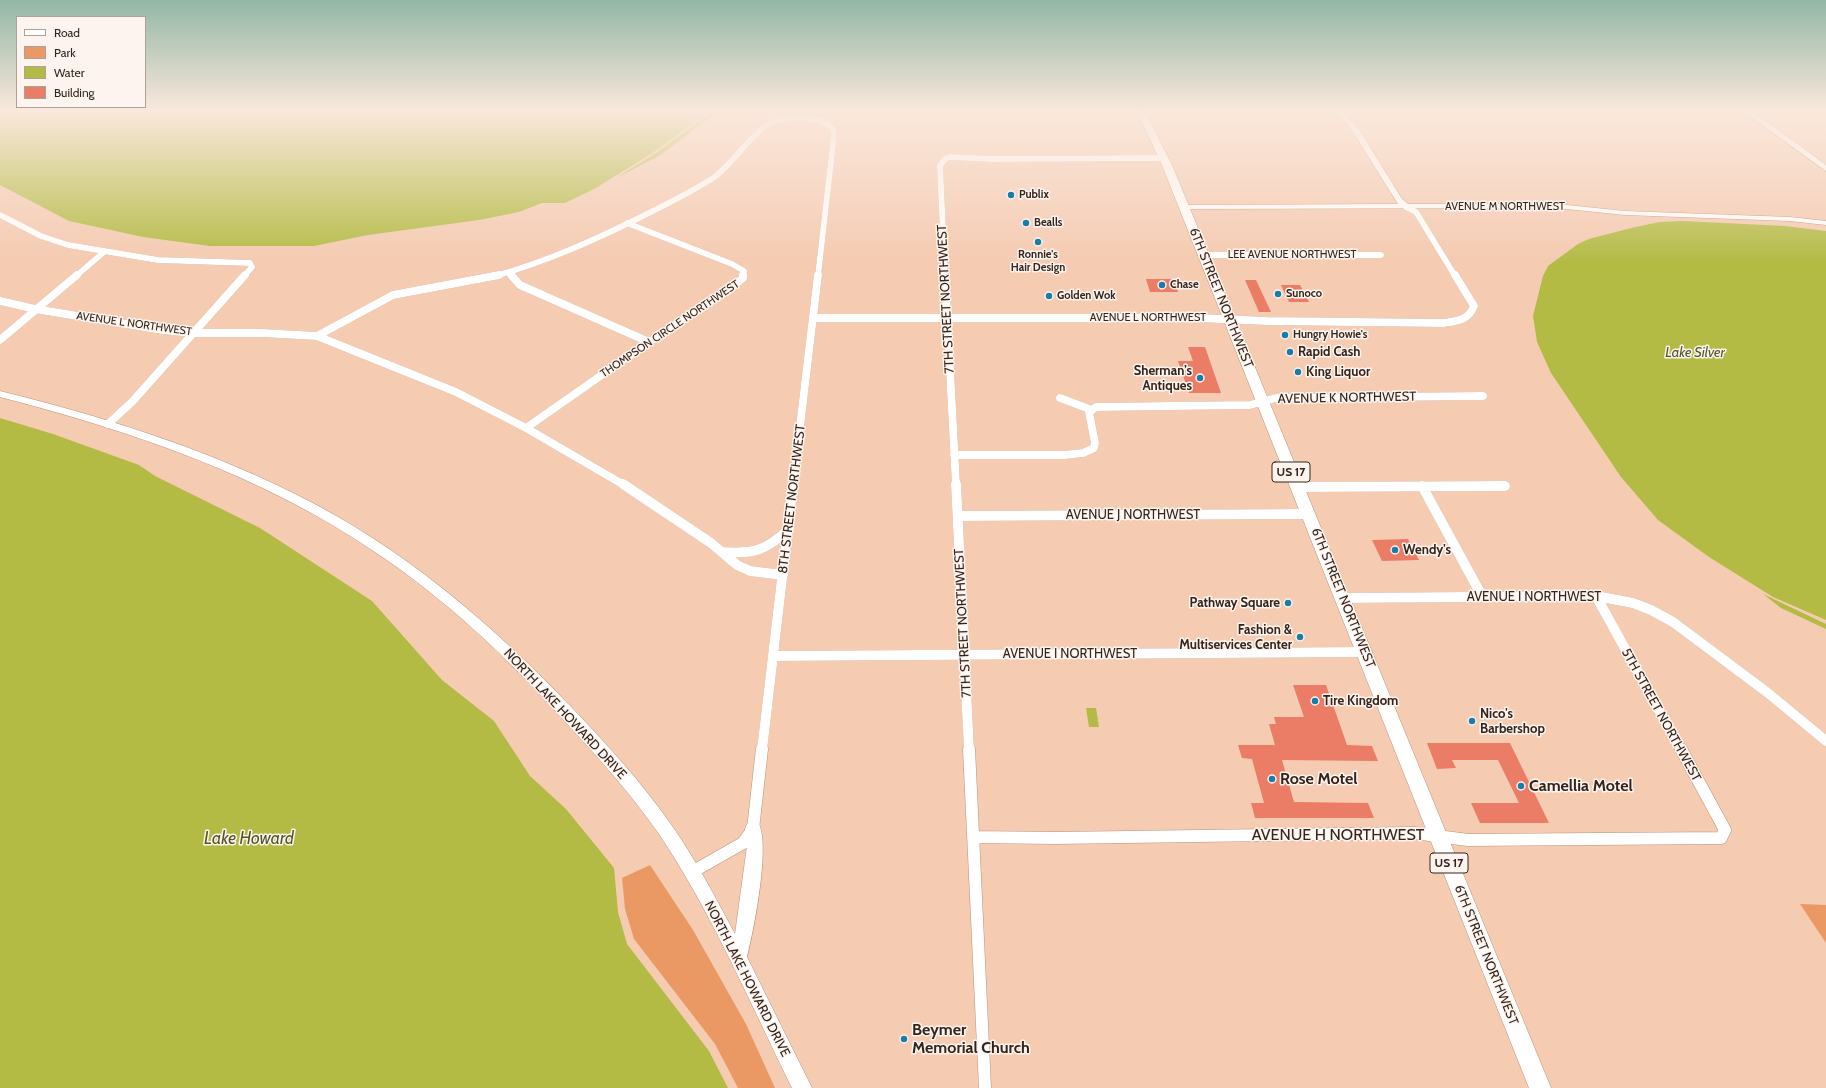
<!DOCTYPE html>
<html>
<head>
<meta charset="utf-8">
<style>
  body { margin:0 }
  #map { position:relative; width:1826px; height:1088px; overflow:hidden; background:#f5cbb2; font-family:Cabin,sans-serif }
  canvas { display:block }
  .legend { position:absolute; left:16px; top:16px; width:130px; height:92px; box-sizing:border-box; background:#fdf4ef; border:1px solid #ada19a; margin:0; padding:5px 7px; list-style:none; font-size:12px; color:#34241b }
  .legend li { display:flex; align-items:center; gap:8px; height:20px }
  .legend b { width:20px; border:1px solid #ada19a }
</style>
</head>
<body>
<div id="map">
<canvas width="1826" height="1088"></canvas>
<ul class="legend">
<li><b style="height:5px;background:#fff"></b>Road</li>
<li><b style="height:11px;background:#ea9965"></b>Park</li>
<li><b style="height:11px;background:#b3bb44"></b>Water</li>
<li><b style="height:11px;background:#eb7c65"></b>Building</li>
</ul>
</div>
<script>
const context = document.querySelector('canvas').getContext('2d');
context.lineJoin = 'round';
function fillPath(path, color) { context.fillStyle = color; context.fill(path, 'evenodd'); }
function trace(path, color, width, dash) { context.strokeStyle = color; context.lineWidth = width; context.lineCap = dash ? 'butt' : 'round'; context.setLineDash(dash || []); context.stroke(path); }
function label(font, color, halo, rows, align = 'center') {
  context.font = font + ' Cabin,sans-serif'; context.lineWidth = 3; context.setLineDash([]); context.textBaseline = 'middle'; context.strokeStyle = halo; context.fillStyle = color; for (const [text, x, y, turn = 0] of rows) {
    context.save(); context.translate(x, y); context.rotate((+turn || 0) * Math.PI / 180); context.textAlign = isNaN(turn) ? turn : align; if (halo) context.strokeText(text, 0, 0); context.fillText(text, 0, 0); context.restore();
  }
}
const green = new Path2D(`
  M650,865L693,930L746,1024L775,1088H738L715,1044L634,939L625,909L622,878Z
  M1800,904L1826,905V943Z`);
const water = new Path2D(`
  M0,111H710L654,152L596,188L565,203H542L519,212L479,220L368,235L314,246H210L143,237L69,221L0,185Z
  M713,111H719L659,156L616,178L656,153Z
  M1683,221L1785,226L1826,231V620L1773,597L1709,557L1658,520L1621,477L1551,373L1537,342L1533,316L1543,276L1548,266L1578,244L1589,239L1635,227L1660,222Z
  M0,418L53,434L139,465L155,476L260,528L372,601L442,680L494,721L530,776L566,809L614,868L618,912L627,944L709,1051L728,1088H0Z
  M1763,594L1826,624V629L1781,608Z
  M1086,708H1096L1099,727H1089Z`);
const building = new Path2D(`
  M1146,279H1174L1178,292H1150Z
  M1245,280H1256L1271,312H1259Z
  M1281,285H1300L1309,302H1289Z
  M1188,347H1205L1221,393H1189L1178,361H1193Z
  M1408,539L1419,560L1382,561L1372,540Z
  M1293,685H1326L1347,745L1372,746L1378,761L1282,760L1294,802L1368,803L1374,818H1255L1251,803H1264L1252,759L1242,758L1238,745H1275L1269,724H1276L1274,717H1304Z
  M1427,743H1510L1549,823H1480L1471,803H1519L1498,760H1452L1456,768L1437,769Z`);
const minorFar3 = new Path2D(`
  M1406,207L1416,212L1455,276
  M0,215L41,236L68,245L158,260L250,263L252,267L244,276
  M627,223L732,264L744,271L743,276
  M1203,255H1381
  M509,272L512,276
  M76,276L104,252
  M495,276C549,261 599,238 649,213C671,202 693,191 713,178C734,163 750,134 772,122C783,117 809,117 820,121C825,122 829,126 833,129L834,135L818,276
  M945,276L940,166L945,159L950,157L992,159L1164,158`);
const minorFar2 = new Path2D(`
  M511,275L520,285L649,342
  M945,275L956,485
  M0,301L35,309L163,330L192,333H262L317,336L456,392L526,428L624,485
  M814,318H1198L1267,321L1444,323C1457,321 1469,320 1474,306L1455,275
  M317,336L393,295L499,275
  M0,340L77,275
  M1060,398L1092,410
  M108,424L132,402L245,275
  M526,428L649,342L730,289L743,278V275
  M954,455H1064L1083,453L1094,448L1095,443L1089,412L1096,407L1250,405L1276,398L1483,396
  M793,485L818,275`);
const minorFar1 = new Path2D(`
  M623,484L711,543L737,565L750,571L783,575
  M956,484L969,750
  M1422,486L1482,596
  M1297,487L1505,486
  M958,516L1308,514
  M722,552C753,554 766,551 789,529
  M1596,596L1681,750
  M1342,598L1596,596L1633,603L1651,610L1673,622L1768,693L1826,741
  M775,656L1365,652
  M762,750L793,484`);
const minor = new Path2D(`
  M969,749L985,1088
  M974,837L1055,838L1414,833L1468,840L1721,838L1725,830L1681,749
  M692,872L743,843L753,829L762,749`);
const tertiary = new Path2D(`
  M1336,111H1343L1360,131L1402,199L1408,204H1557L1625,211L1790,217L1826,221V225L1790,221L1625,215L1557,208L1183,209L1179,207L1183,205L1398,204L1353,132Z`);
const secondary = new Path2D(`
  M1743,111H1752L1826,165V171Z
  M0,391C101,416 201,447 295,494C403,547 493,625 575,711C609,747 642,783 670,823C695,858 715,897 735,934L747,846L745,829L747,824L753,821L759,824C770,848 754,929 747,957L812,1088H792C750,1003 712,913 659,834C630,792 595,754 560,716C505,655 444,598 375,552C262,475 131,431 0,397Z`);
const trunk = new Path2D(`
  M1137,111H1145L1172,165L1551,1088H1529L1162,165Z`);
const markers = [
  [1011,195,4,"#197da8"],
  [1026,223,4,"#197da8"],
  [1038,242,4,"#197da8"],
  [1162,285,4,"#197da8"],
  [1278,294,4,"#197da8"],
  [1049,296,4,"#197da8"],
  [1285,335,4,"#197da8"],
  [1290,352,4,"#197da8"],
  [1298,372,4,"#197da8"],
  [1200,378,4,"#197da8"],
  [1395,550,4,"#197da8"],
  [1288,603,4,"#197da8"],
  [1300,637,4,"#197da8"],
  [1315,701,4,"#197da8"],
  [1472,721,4,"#197da8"],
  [1272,779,4,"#197da8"],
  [1521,786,4,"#197da8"],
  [904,1039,4,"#197da8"]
];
const farPoinames = [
  ["Publix",1019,195],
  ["Bealls",1034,223],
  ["Ronnie's",1038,255,"center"],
  ["Hair Design",1038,268,"center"],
  ["Chase",1170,285],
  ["Sunoco",1286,294],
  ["Golden Wok",1057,296],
  ["Hungry Howie's",1293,335]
];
const farStreetnames = [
  ["AVENUE M NORTHWEST",1505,207],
  ["LEE AVENUE NORTHWEST",1292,255],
  ["AVENUE L NORTHWEST",1148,318],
  ["AVENUE L NORTHWEST",134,324,8],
  ["THOMPSON CIRCLE NORTHWEST",670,329,-34]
];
const shields = [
  [1291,472,38],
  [1449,863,38]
];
const shieldNames = [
  ["US 17",1291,472],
  ["US 17",1449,863]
];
const streetNames = [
  ["6TH STREET NORTHWEST",1221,298,68],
  ["7TH STREET NORTHWEST",946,299,-93],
  ["AVENUE K NORTHWEST",1347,398,-1],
  ["8TH STREET NORTHWEST",792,499,-83],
  ["AVENUE J NORTHWEST",1133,515],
  ["AVENUE I NORTHWEST",1534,597],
  ["6TH STREET NORTHWEST",1343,598,68],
  ["7TH STREET NORTHWEST",963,623,-93],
  ["AVENUE I NORTHWEST",1070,654],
  ["NORTH LAKE HOWARD DRIVE",565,714,47],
  ["5TH STREET NORTHWEST",1661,715,61],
  ["6TH STREET NORTHWEST",1486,955,68],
  ["NORTH LAKE HOWARD DRIVE",747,979,63]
];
const poiNames = [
  ["Rapid Cash",1298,352],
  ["Sherman’s",1192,371,"right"],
  ["Antiques",1192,386,"right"],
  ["King Liquor",1306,372],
  ["Wendy's",1403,550],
  ["Pathway Square",1280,603,"right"],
  ["Fashion &",1292,630,"right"],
  ["Multiservices Center",1292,645,"right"],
  ["Tire Kingdom",1323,701],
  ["Nico's",1480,714],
  ["Barbershop",1480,729]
];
const waterNames = [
  ["Lake Silver",1695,353]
];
const nearPoinames = [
  ["Rose Motel",1280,779],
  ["Camellia Motel",1529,786],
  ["Beymer",912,1030],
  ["Memorial Church",912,1048]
];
const nearStreetnames = [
  ["AVENUE H NORTHWEST",1338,835]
];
const nearWaternames = [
  ["Lake Howard",249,839]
];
fillPath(green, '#ea9965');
fillPath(water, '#b3bb44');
fillPath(building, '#eb7c65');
trace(minorFar3, '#ba927a', 6);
trace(minorFar2, '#ba927a', 8);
trace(minorFar1, '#ba927a', 10);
trace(minor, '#ba927a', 13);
trace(tertiary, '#ba927a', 1);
trace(secondary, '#ba927a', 1);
trace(trunk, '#ba927a', 1);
trace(minorFar3, '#fff', 6);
trace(minorFar2, '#fff', 8);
trace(minorFar1, '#fff', 10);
trace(minor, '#fff', 12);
fillPath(tertiary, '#fff');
fillPath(secondary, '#fff');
fillPath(trunk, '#fff');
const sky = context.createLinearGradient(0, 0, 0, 263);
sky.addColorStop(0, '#93b7a6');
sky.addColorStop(0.42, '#fae8dc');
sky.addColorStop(1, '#fae8dc00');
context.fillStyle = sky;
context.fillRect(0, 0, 1826, 263);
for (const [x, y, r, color] of markers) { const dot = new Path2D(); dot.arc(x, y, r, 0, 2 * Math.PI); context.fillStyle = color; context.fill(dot); trace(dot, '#fdf4ef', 1.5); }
label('bold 11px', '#34241b', '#fdf4ef', farPoinames, 'left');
label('11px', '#34241b', '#fdf4ef', farStreetnames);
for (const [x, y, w] of shields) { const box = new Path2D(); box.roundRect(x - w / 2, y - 10, w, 20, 3); context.fillStyle = '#fdf4ef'; context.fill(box); trace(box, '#34241b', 1); }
label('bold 12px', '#34241b', null, shieldNames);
label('13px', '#34241b', '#fdf4ef', streetNames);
label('bold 13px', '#34241b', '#fdf4ef', poiNames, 'left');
label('italic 14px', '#515526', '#fdf4ef', waterNames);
label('bold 16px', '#34241b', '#fdf4ef', nearPoinames, 'left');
label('16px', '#34241b', '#fdf4ef', nearStreetnames);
label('italic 17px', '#515526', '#fdf4ef', nearWaternames);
</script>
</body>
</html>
